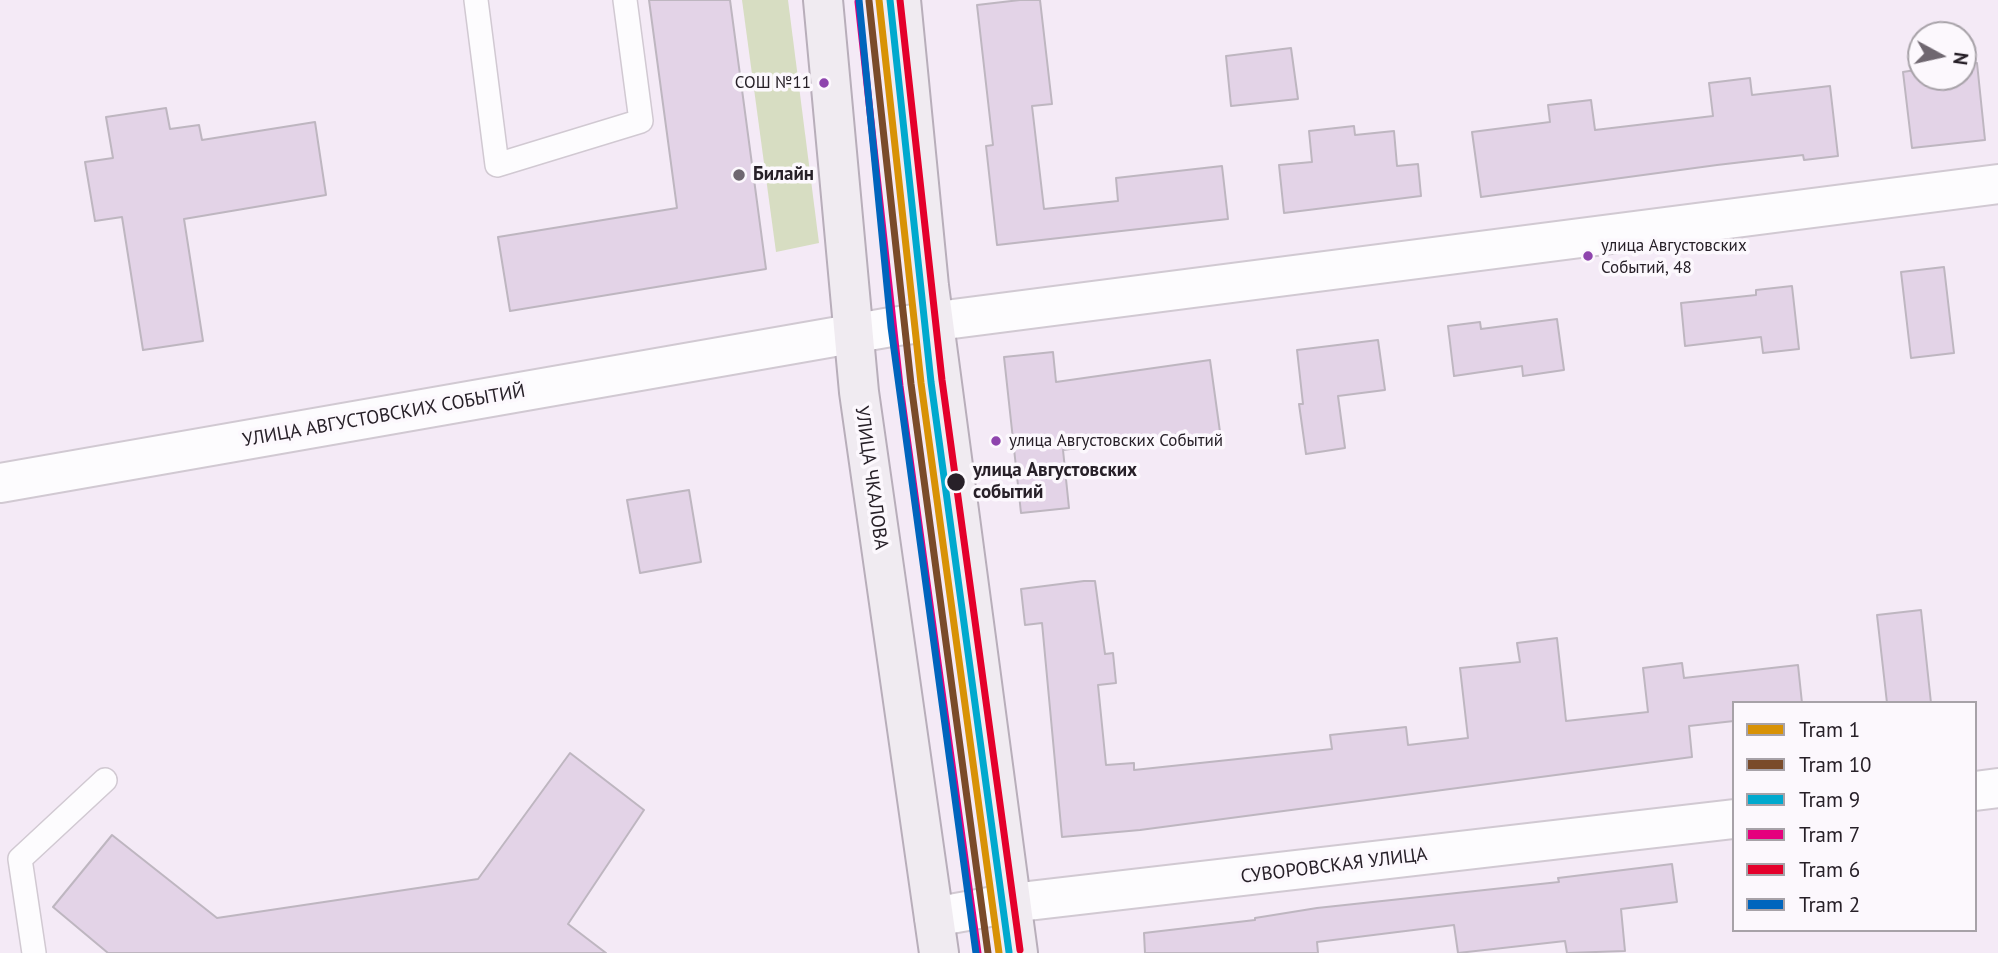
<!DOCTYPE html>
<html>
<head>
<meta charset="utf-8">
<style>
  body { margin:0 }
  #map { position:relative; width:1998px; height:953px; overflow:hidden; background:#f4eaf6; font-family:"PT Sans",sans-serif }
  canvas { display:block }
  .legend { position:absolute; left:1732px; top:701px; width:245px; height:231px; box-sizing:border-box; background:#fcf8fd; border:2px solid #a7a2a8; margin:0; padding:9px 12px; list-style:none; font-size:21px; color:#272028 }
  .legend li { display:flex; align-items:center; gap:14px; height:35px }
  .legend b { width:35px; border:2px solid #a7a2a8 }
  .north { position:absolute; left:1907px; top:21px; width:70px; height:70px; box-sizing:border-box; background:#fcf8fd; border:2px solid #a7a2a8; border-radius:50%; rotate:98deg; font-size:19px; font-weight:700; line-height:28px; text-align:center; color:#272028 }
  .north::after { content:''; display:block; margin:auto; width:24px; height:32px; background:#6f6770; clip-path:polygon(50% 0,100% 100%,50% 72%,0 100%) }
</style>
</head>
<body>
<div id="map">
<canvas width="1998" height="953"></canvas>
<ul class="legend">
<li><b style="height:9px;background:#d89206"></b>Tram 1</li>
<li><b style="height:9px;background:#7a4b2a"></b>Tram 10</li>
<li><b style="height:9px;background:#00a9ce"></b>Tram 9</li>
<li><b style="height:9px;background:#e5007d"></b>Tram 7</li>
<li><b style="height:9px;background:#e4002b"></b>Tram 6</li>
<li><b style="height:9px;background:#0065bd"></b>Tram 2</li>
</ul>
<div class="north">N</div>
</div>
<script>
const context = document.querySelector('canvas').getContext('2d');
context.lineJoin = 'round';
function fillPath(path, color) { context.fillStyle = color; context.fill(path, 'evenodd'); }
function trace(path, color, width, dash) { context.strokeStyle = color; context.lineWidth = width; context.lineCap = dash ? 'butt' : 'round'; context.setLineDash(dash || []); context.stroke(path); }
function label(font, color, halo, rows, align = 'center') {
  context.font = font + ' "PT Sans",sans-serif'; context.lineWidth = 7; context.setLineDash([]); context.textBaseline = 'middle'; context.strokeStyle = halo; context.fillStyle = color; for (const [text, x, y, turn = 0] of rows) {
    context.save(); context.translate(x, y); context.rotate((+turn || 0) * Math.PI / 180); context.textAlign = isNaN(turn) ? turn : align; if (halo) context.strokeText(text, 0, 0); context.fillText(text, 0, 0); context.restore();
  }
}
const green = new Path2D(`
  M742,0H788L819,243L776,252Z`);
const building = new Path2D(`
  M649,0H730L766,269L510,311L498,237L677,208Z
  M1020,0H1040L1052,104L1032,106L1044,209L1118,201L1116,178L1222,166L1228,219L997,245L986,146L993,145L977,5Z
  M1291,48L1298,99L1231,106L1226,56Z
  M1977,63L1985,140L1912,148L1903,72L1921,69V77H1963V64Z
  M1750,78L1752,95L1830,86L1838,156L1804,160L1803,155L1717,165L1481,197L1472,132L1550,122L1548,105L1591,100L1595,130L1713,116L1709,83Z
  M166,108L170,129L199,125L202,140L315,122L326,195L184,219L203,341L143,350L122,217L95,221L85,162L113,158L106,117Z
  M1354,126L1355,135L1394,131L1397,166L1418,164L1421,196L1284,213L1279,165L1312,162L1309,131Z
  M1944,267L1954,353L1911,358L1901,272Z
  M1792,286L1799,349L1763,353L1761,337L1685,346L1681,303L1756,295V290Z
  M1557,319L1564,370L1523,376L1522,366L1454,376L1448,326L1480,322L1481,329Z
  M1378,340L1385,390L1338,396L1345,448L1306,454L1299,404H1303L1297,350Z
  M1053,352L1056,382L1210,360L1221,439L1183,444L1181,434L1063,450L1069,508L1021,513L1004,357Z
  M689,490L701,562L640,573L627,500Z
  M1084,581H1095L1105,654L1113,653L1116,683L1098,685L1106,765L1134,763V770L1332,749L1330,735L1406,727L1408,745L1468,738L1460,668L1520,662L1517,643L1557,638L1566,721L1648,712L1643,668L1682,663L1684,678L1798,665L1802,703H1734V721L1689,726L1692,757L1140,830L1062,837L1042,623L1025,625L1021,589Z
  M1921,610L1931,703H1887L1877,615Z
  M570,753L644,810L568,924L606,953H108L53,907L112,835L217,918L478,879Z
  M1672,864L1677,902L1621,909L1625,951L1567,953L1565,941L1458,953L1454,925L1317,942L1318,953H1145L1144,933L1255,920V918L1317,908L1559,882L1558,878Z`);
const service = new Path2D(`
  M476,0L497,165L641,121L625,0
  M34,953L20,859L105,780`);
const minor = new Path2D(`
  M0,483L891,327L1998,184
  M1975,791L1998,788
  M934,917L1011,903L1734,819`);
const primary = new Path2D(`
  M823,0L859,392L939,953
  M901,0L929,286L1018,953`);
const tram1 = new Path2D(`
  M879,0L921,383L999,953`);
const tram2 = new Path2D(`
  M869,1L911,384L988,953`);
const tram3 = new Path2D(`
  M890,0L931,382L1009,952`);
const tram4 = new Path2D(`
  M858,2L900,386L978,953`);
const tram5 = new Path2D(`
  M900,0L942,380L1020,950`);
const tram6 = new Path2D(`
  M859,0L891,327L976,953`);
const markers = [
  [824,83,6,"#8e44ad"],
  [739,175,7,"#6f6770"],
  [1588,256,6,"#8e44ad"],
  [996,441,6,"#8e44ad"],
  [956,482,10,"#272028"]
];
const busNames = [
  ["СОШ №11",811,83,"right"],
  ["улица Августовских",1601,246],
  ["Событий, 48",1601,268],
  ["улица Августовских Событий",1009,441]
];
const poiNames = [
  ["Билайн",753,175]
];
const streetNames = [
  ["УЛИЦА АВГУСТОВСКИХ СОБЫТИЙ",384,416,-10],
  ["УЛИЦА ЧКАЛОВА",871,478,82],
  ["СУВОРОВСКАЯ УЛИЦА",1334,866,-7]
];
const stopNames = [
  ["улица Августовских",973,471],
  ["событий",973,493]
];
fillPath(green, '#d7ddc2');
fillPath(building, '#e3d3e7');
trace(building, '#beb6c0', 2);
trace(service, '#d1c9d2', 26);
trace(minor, '#d1c9d2', 42);
trace(primary, '#b8aeba', 42);
trace(service, '#fdfcfe', 23);
trace(minor, '#fdfcfe', 38);
trace(primary, '#f0ebf1', 38);
trace(tram1, '#d89206', 7);
trace(tram2, '#7a4b2a', 7);
trace(tram3, '#00a9ce', 7);
trace(tram4, '#e5007d', 7);
trace(tram5, '#e4002b', 7);
trace(tram6, '#0065bd', 7);
for (const [x, y, r, color] of markers) { const dot = new Path2D(); dot.arc(x, y, r, 0, 2 * Math.PI); context.fillStyle = color; context.fill(dot); trace(dot, '#fcf8fd', 2.5); }
label('17px', '#272028', '#fcf8fd', busNames, 'left');
label('bold 19px', '#272028', '#fcf8fd', poiNames, 'left');
label('19px', '#272028', '#fcf8fd', streetNames);
label('bold 19px', '#272028', '#fcf8fd', stopNames, 'left');
</script>
</body>
</html>
